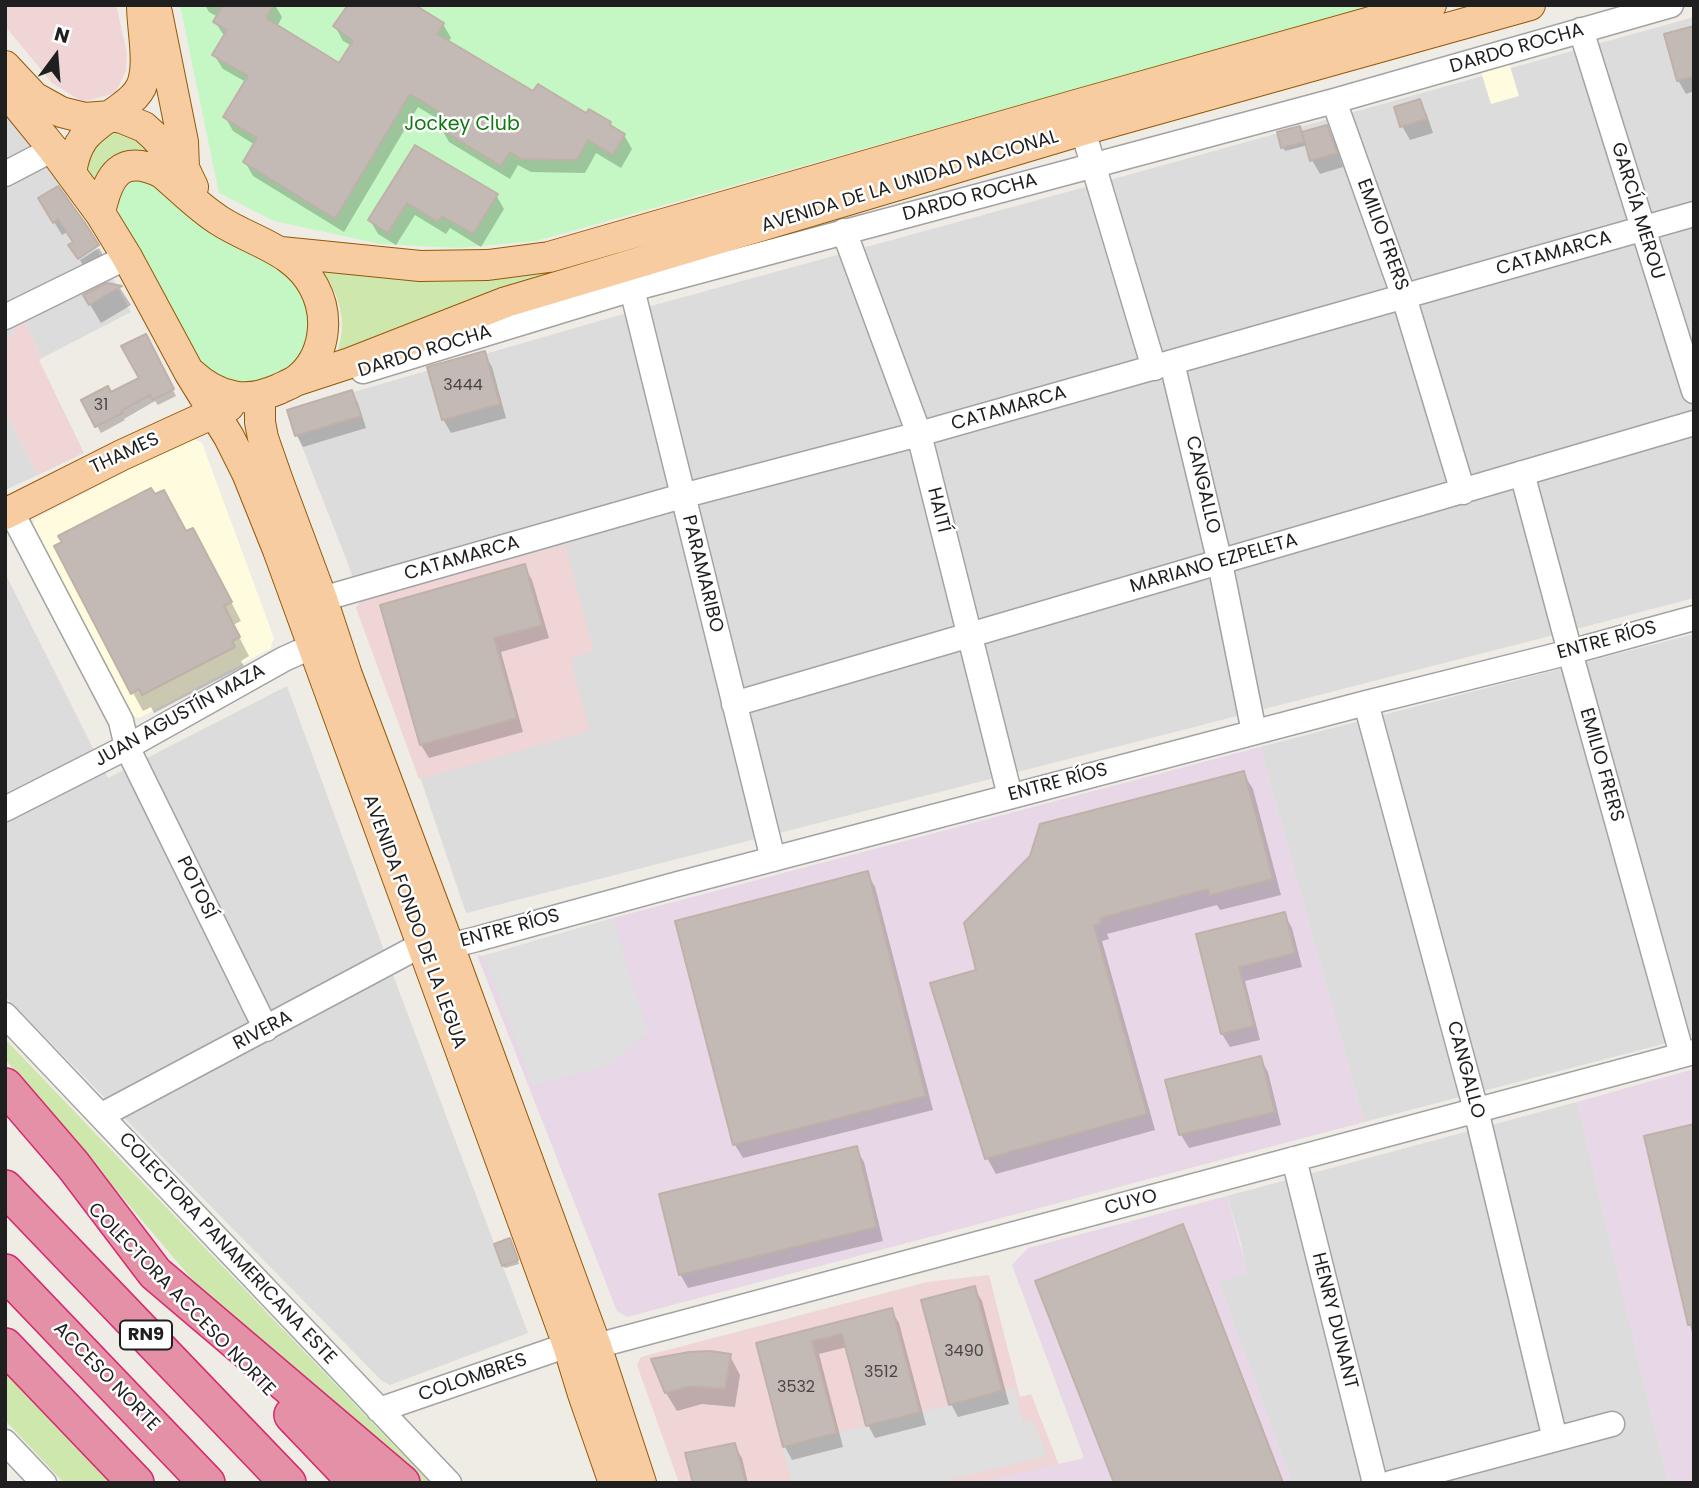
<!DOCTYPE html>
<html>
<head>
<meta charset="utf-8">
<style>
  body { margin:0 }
  #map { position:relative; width:1699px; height:1488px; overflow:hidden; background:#efebe5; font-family:Poppins,sans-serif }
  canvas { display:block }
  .frame { position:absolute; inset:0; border:7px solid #1f1f1f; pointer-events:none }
  .north { position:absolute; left:21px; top:21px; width:70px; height:70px; -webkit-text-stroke:5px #fff; paint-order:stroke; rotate:16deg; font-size:19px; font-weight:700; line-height:28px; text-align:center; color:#1f1f1f }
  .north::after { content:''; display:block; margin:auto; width:24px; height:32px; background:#1f1f1f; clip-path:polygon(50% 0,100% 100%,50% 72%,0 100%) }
</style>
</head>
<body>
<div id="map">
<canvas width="1699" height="1488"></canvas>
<div class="frame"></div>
<div class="north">N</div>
</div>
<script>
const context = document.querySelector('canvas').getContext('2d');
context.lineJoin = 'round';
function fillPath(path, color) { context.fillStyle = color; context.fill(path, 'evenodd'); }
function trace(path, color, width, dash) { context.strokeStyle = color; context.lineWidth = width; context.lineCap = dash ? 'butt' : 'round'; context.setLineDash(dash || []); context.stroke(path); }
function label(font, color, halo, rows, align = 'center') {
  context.font = font + ' Poppins,sans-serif'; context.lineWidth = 5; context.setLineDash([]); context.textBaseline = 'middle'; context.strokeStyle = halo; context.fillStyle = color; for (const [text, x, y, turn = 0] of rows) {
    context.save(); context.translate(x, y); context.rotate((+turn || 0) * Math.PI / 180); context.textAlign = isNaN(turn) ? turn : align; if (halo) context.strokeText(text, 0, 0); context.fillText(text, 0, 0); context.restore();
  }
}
const residential = new Path2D(`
  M1694,17V598L1542,638L466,913L347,561L288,411L651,306L1078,189Z
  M5,110L48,160L131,312L42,358L24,321L20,323L5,342Z
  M5,411L38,475L5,490Z
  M5,573L108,778L287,686L396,983L528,1333L390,1385L381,1380L5,996Z
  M1694,634V1036L1364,1122L1260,747Z
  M1577,1102L1668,1483H1292L1218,1281L1247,1274L1241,1243L1227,1196Z`);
const commercial = new Path2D(`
  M5,5H116L127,53L126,71L115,93L83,102L52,83L5,26Z
  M24,321L42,358L39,360L84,453L38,475L5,411V342L20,323Z
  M565,545L594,651L570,658L590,731L419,779L356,608L362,599Z
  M989,1275L1020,1397L1031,1394L1059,1465L976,1483H679L637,1365L641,1357L927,1282Z`);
const industrial = new Path2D(`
  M1260,747L1364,1122L627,1317L617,1311L477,955L483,956L613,918Z
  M1694,1069V1483H1668L1577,1102Z
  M1227,1196L1248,1274L1218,1281L1292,1483H976L1084,1458L1012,1265L1028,1248Z`);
const education = new Path2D(`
  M1509,63L1519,96L1491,104L1481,72Z
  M190,437L202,443L274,638L270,649L139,718L129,715L31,529L35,519Z`);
const grass = new Path2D(`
  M113,126L163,157L147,152H130L93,182L83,168V148Z
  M835,187L336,358C338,349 341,339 342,330C344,309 332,282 320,267L418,278Z
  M5,1039L430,1483H420L202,1291L5,1059Z
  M5,1373L111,1483H64L5,1420Z`);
const park = new Path2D(`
  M180,5H1375L536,241L458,248L381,244L274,221L219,193Z
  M132,182H147L278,267L308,294L310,353L259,388L218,377L202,362L121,220C116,202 117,195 132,182Z`);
const parking = new Path2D(`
  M613,918L648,1033L604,1067L533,1085L483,956Z
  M1015,1388L1023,1422L1033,1420L1047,1456L935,1483H792L783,1447Z`);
const shadow = new Path2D(`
  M205,5H275L282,17L277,27L340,65L352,46L343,41L335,26L443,24L451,38L448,42L534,94L587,116L610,123L613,128L624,135L632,149L621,168L596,153L585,173L531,172L518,165L510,179L449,142L441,128L444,123L418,107L344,232L253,176L245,162L255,145L233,131L225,117L246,82L223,69L214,55L225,37L215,22L218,17L209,12Z
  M1694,28V91L1686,94L1678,80Z
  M1420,101L1427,115L1433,133L1410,140L1402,126Z
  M1326,127L1334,140L1343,167L1320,174L1312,160L1308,145L1285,151L1283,147L1302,134Z
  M416,147L496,195L504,209L481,247L450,228L446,234L415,215L396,245L378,234L370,220Z
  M58,188L75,243L67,232L62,235L48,212Z
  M99,248L106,260L87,272L80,260Z
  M107,285L120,288L131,305L101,323L85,296Z
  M145,336L176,396L158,405L155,401L124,419L125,420L101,433L83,401L110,394L141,379Z
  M484,353L492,367L506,418L451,433L443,419Z
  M351,392L358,403L366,428L303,447L297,436L289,411Z
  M154,497L186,533L203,548L241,621L233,625L249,656L241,661L244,666L154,713L151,707L143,711L133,693Z
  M524,566L532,580L549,638L501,652L523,732L429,758L421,745Z
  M1243,773L1253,789L1281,895L1220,910L1217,905L1107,934L1109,939L1102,941L1155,1130L996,1174L987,1158L978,972L1032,857Z
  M867,873L875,887L933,1110L743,1158L735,1145L677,922Z
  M1284,914L1292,928L1302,967L1245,981L1260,1040L1230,1047L1222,1034L1198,935Z
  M1260,1058L1268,1072L1281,1125L1189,1148L1181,1135L1167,1081Z
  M1694,1126V1341L1646,1137Z
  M856,1148L864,1162L883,1241L688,1288L680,1274Z
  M1182,1227L1190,1240L1284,1483H1115Z
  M512,1244L519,1264L505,1268L503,1265Z
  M974,1288L982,1301L1009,1404L958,1417L951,1404Z
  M891,1310L899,1323L926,1425L875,1438L868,1425L847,1347L819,1354L843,1447L792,1460L785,1447L758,1344Z
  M730,1356L740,1375L735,1407L702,1404L677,1411L666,1393Z
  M734,1445L742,1458L748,1483H695Z`);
const building = new Path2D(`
  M223,5H274L266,18L339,63L353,41L333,26L348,5H415L444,23L437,34L533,91L538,84L586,113L589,109L611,122L610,125L625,134L613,155L588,140L577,160L522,159L510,152L501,166L439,128L446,116L410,94L335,219L243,162L257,138L223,117L248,76L212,55L227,30L213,22Z
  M1694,26V76L1677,81L1664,34Z
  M1420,99L1427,119L1400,127L1394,107Z
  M1327,125L1337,153L1310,161L1302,132Z
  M1300,126L1304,142L1281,148L1277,132Z
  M415,145L498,194L473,234L442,216L438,222L407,203L388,233L368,220Z
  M58,186L85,223L99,245L78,259L68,245L73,242L58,219L53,223L38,198Z
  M107,283L122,286L89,305L83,295Z
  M146,334L174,389L153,400L150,395L121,411L123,413L95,427L81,400L108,386L111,392L139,378L121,346Z
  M485,351L500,404L442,420L427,367Z
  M352,390L361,416L295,436L287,410Z
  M151,488L155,494L164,490L186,531L193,528L232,602L224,606L240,637L232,641L235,647L142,695L139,689L131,694L54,546L62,542L58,536Z
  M525,564L542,625L494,638L517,718L420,745L380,605Z
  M1244,771L1273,879L1210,895L1208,889L1100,918L1101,923L1094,925L1147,1114L985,1159L930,983L976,970L964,923L1030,856L1040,824Z
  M868,871L926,1096L733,1145L675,921Z
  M1285,912L1295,953L1239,967L1254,1026L1221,1034L1196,934Z
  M1261,1056L1275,1112L1179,1135L1165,1080Z
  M1694,1124V1325H1688L1644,1136Z
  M857,1146L877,1227L679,1275L659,1194Z
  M1183,1224L1283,1483H1114L1035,1281Z
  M510,1238L518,1260L502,1266L494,1244Z
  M975,1286L1002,1391L949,1405L921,1300Z
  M892,1308L920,1412L866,1426L842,1334L812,1341L837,1433L783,1447L756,1343Z
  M710,1351L731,1354L725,1389L691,1386L665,1393L651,1359L689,1352Z
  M735,1443L746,1483H693L685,1453Z`);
const minor = new Path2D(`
  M1581,30L1694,391
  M1334,101L1404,297L1463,492
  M1078,114L1154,368
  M5,174L53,149
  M844,231L919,434L1010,796
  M632,289L773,859
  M5,317L127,257
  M1172,363L1220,563L1254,732
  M363,371L632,289L1334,101L1671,5
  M1522,473L1570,652L1682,1055
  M11,511L121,721L127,747L266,1029
  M1366,703L1476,1110L1555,1439
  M734,704L1694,423
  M5,809L127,747L284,659L313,646L322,599L682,496L919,434L1694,214
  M5,1015L449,1483
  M102,1115L423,944L449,946L477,939L678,884L1366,703L1570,652L1694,618
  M1294,1159L1375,1483
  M379,1410L568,1345L596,1346L1694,1052
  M5,1442L44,1483
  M1391,1483L1612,1424`);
const major = new Path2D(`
  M157,13L183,142L184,168
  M5,66L34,97L61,112L85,118L110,116L122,118L144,127L155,137L184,168L193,187
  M5,90L53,149L100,213L127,257L189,372L229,437L247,473L278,550L568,1345L583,1394L614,1483
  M71,173C77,133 93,129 122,107C129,102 137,95 141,87C151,65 142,30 142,5
  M100,213C108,175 121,153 162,173C181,189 199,208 220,221C253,242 295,250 314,287C330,317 325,357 298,379C293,383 285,386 279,389C265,395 249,400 233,396C217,393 204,385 192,374
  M281,252L420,266L488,265L549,257L1076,105L1431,5
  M298,380L350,363L506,302L1083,130L1530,5
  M260,396V422L263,438L278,481L322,599L347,675L449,946L596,1346L641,1483
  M5,514L122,455L229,406`);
const highway = new Path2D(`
  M5,1086L73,1165L155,1273L402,1483
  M5,1188L288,1483
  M5,1272L207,1483
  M5,1346L136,1483
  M292,1415L357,1483`);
const numberNames = [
  ["3444",463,386],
  ["31",101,406],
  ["3490",964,1352],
  ["3512",881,1373],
  ["3532",796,1388]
];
const shields = [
  [146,1335,52]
];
const shieldNames = [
  ["RN9",146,1335]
];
const streetNames = [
  ["DARDO ROCHA",1517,49,-16],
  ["AVENIDA DE LA UNIDAD NACIONAL",910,182,-17],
  ["DARDO ROCHA",970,198,-15],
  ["GARCÍA MEROU",1637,211,73],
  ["EMILIO FRERS",1382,235,70],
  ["CATAMARCA",1554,254,-16],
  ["DARDO ROCHA",425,352,-17],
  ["CATAMARCA",1009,409,-16],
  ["THAMES",125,454,-25],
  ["CANGALLO",1202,485,77],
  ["HAITÍ",938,510,76],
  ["CATAMARCA",462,559,-16],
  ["MARIANO EZPELETA",1214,564,-16],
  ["PARAMARIBO",702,574,76],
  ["ENTRE RÍOS",1607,641,-15],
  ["JUAN AGUSTÍN MAZA",180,716,-29],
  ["EMILIO FRERS",1601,765,74],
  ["ENTRE RÍOS",1058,783,-15],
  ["POTOSÍ",196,888,64],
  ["AVENIDA FONDO DE LA LEGUA",414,922,70],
  ["ENTRE RÍOS",510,929,-15],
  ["RIVERA",263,1031,-28],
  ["CANGALLO",1465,1070,75],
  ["CUYO",1131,1203,-15],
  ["COLECTORA PANAMERICANA ESTE",227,1249,47],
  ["COLECTORA ACCESO NORTE",181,1300,46],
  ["HENRY DUNANT",1334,1321,76],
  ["ACCESO NORTE",106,1377,46],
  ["COLOMBRES",473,1378,-19]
];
const parkNames = [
  ["Jockey Club",462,125]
];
fillPath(residential, '#dddcdc');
fillPath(commercial, '#efd5d6');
fillPath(industrial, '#e8d7e6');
fillPath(education, '#fefbdf');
fillPath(grass, '#cee7ad');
fillPath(park, '#c4f7c4');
fillPath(parking, '#dfdfdf');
fillPath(shadow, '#0003');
fillPath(building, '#c4bab5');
trace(building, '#c0b1a8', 2);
trace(minor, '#a3a3a3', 27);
trace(major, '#945906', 32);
trace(highway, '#d42b72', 38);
trace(minor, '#fff', 24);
trace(major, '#f8cca1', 30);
trace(highway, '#e490a6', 35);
label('16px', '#484644', null, numberNames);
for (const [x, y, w] of shields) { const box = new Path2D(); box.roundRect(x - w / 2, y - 14.5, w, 29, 5); context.fillStyle = '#fff'; context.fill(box); trace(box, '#1f1f1f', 2); }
label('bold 18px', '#1f1f1f', null, shieldNames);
label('19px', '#1f1f1f', '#fff', streetNames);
label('19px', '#107a10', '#fff', parkNames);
</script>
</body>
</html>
